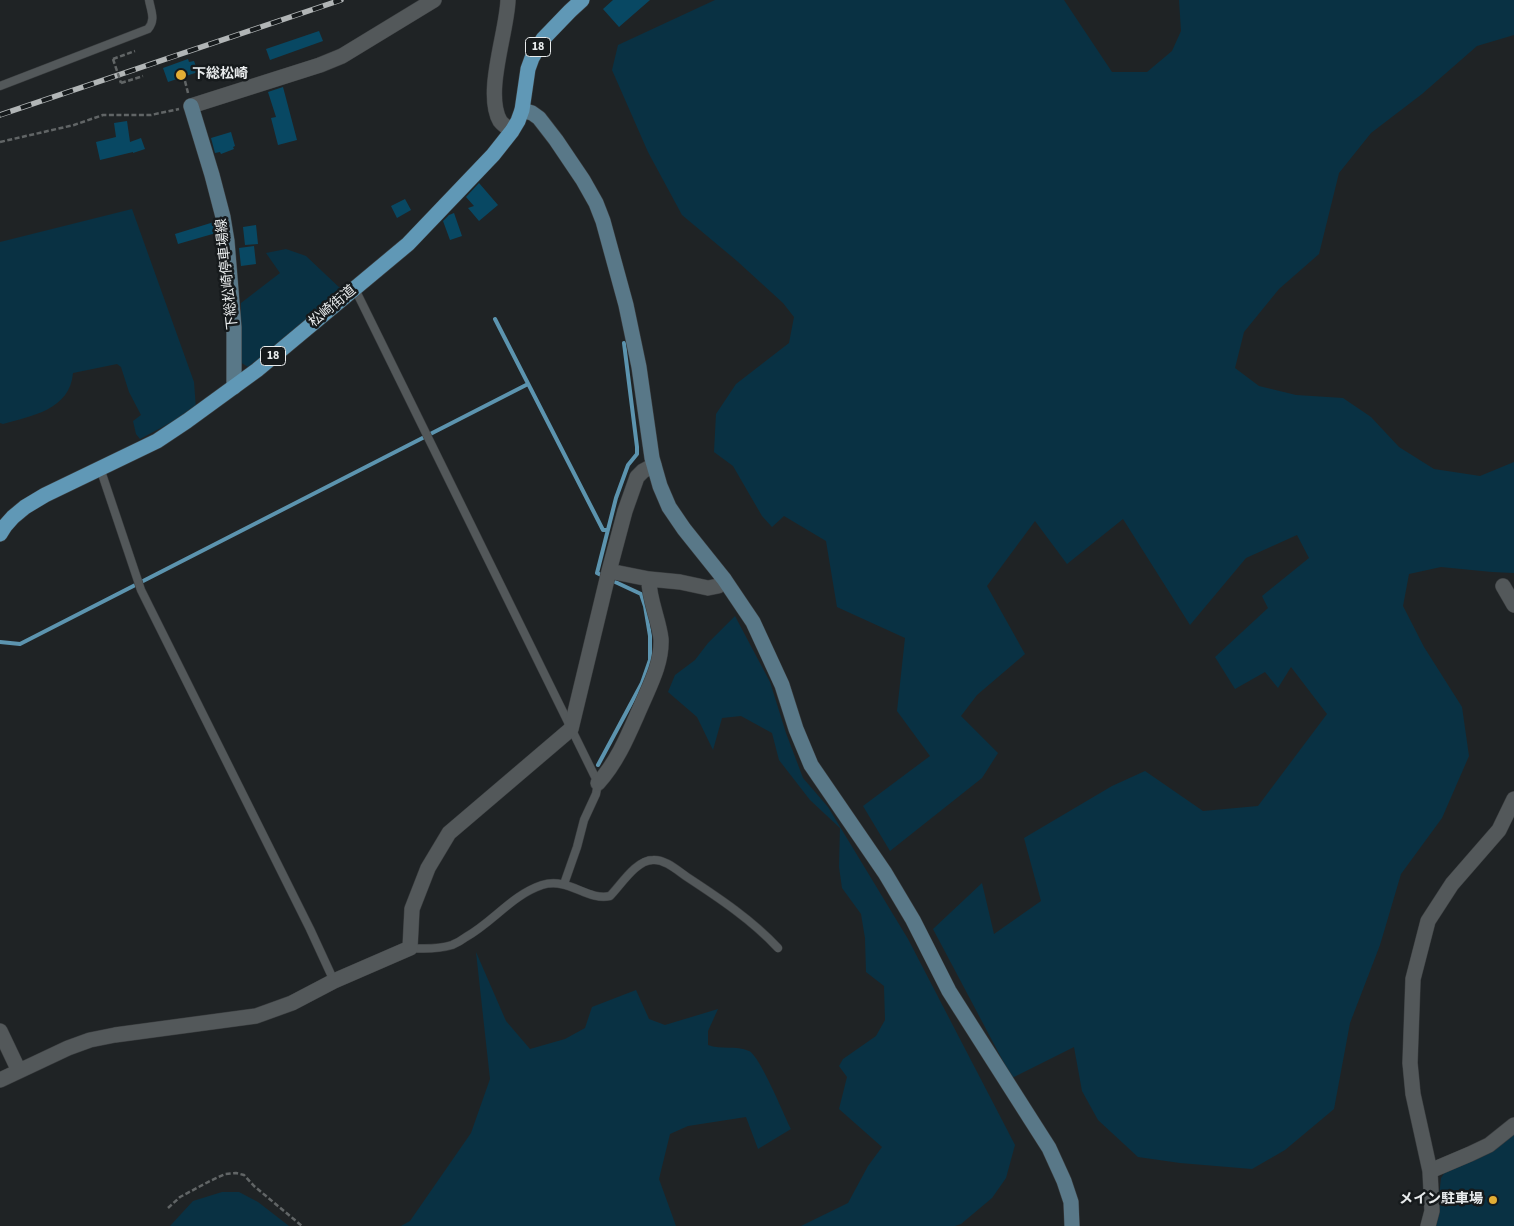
<!DOCTYPE html>
<html>
<head>
<meta charset="utf-8">
<style>
  body { margin:0 }
  canvas { display:block; background:#1f2325 }
</style>
</head>
<body>
<canvas width="1514" height="1226"></canvas>
<script>
const context = document.querySelector('canvas').getContext('2d');
context.lineJoin = 'round';
function fillPath(path, color) { context.fillStyle = color; context.fill(path, 'evenodd'); }
function trace(path, color, width, dash) { context.strokeStyle = color; context.lineWidth = width; context.lineCap = dash ? 'butt' : 'round'; context.setLineDash(dash || []); context.stroke(path); }
function label(font, color, halo, rows, align = 'center') {
  context.font = font + ' "Source Sans 3","Noto Sans JP",sans-serif'; context.lineWidth = 5; context.setLineDash([]); context.textBaseline = 'middle'; context.strokeStyle = halo; context.fillStyle = color; for (const [text, x, y, turn = 0] of rows) {
    context.save(); context.translate(x, y); context.rotate((+turn || 0) * Math.PI / 180); context.textAlign = isNaN(turn) ? turn : align; if (halo) context.strokeText(text, 0, 0); context.fillText(text, 0, 0); context.restore();
  }
}
const green = new Path2D(`
  M715,0H1064L1112,72H1147L1172,51L1181,31L1179,0H1514V35L1477,46L1422,94L1371,133L1339,173L1319,254L1279,289L1244,332L1235,368L1259,386L1296,395L1343,398L1371,417L1399,447L1434,469L1480,476L1514,462V573L1492,572L1441,567L1409,574L1403,606L1424,647L1462,707L1469,756L1442,818L1401,874L1380,945L1350,1023L1334,1109L1285,1150L1252,1169L1180,1163L1138,1157L1098,1120L1082,1091L1074,1047L1012,1078L933,929L982,883L994,934L1041,901L1024,838L1112,786L1145,771L1203,811L1258,806L1327,714L1291,667L1278,688L1265,672L1235,689L1215,657L1268,608L1262,596L1309,558L1297,535L1246,558L1190,625L1123,519L1067,564L1035,521L987,586L1025,654L977,695L961,716L998,753L982,778L890,851L863,806L930,756L897,711L905,638L837,607L826,541L784,516L772,527L762,516L733,466L714,452L716,414L736,384L789,343L794,317L783,303L737,261L682,215L648,152L612,70L618,45Z
  M132,209L194,382L196,409L140,439L136,434L133,421L141,415L129,392L121,367L117,364L73,373C70,410 31,416 3,424L0,423V242Z
  M286,249L306,256L342,290L248,367L240,362L241,303L280,273L266,253Z
  M735,616L770,682L786,733L803,778L828,807L908,939L1015,1145L1006,1178L992,1198L961,1224L955,1226H801L848,1203L868,1166L882,1147L839,1109L847,1077L839,1066L843,1059L876,1036L885,1020L884,986L866,972L865,938L861,914L842,888L839,867L840,828L810,800L779,760L772,733L741,716L722,718L713,750L697,717L668,692L675,675L695,660L708,643Z
  M476,952L506,1021L530,1049L565,1039L585,1028L592,1007L636,990L649,1019L665,1025L718,1009L708,1031V1045C721,1050 736,1045 749,1051C760,1056 784,1115 791,1129L758,1149L746,1117L688,1126L670,1134L659,1179L676,1226H401L410,1221L471,1133L490,1079Z
  M1514,1133V1226H1436L1441,1178L1447,1169Z
  M222,1192H239L258,1202L289,1226H170L193,1201Z`);
const stream = new Path2D(`
  M495,319L603,530H607
  M605,577L597,573L616,498L628,465L637,454V447L624,343
  M0,642L20,644L528,384
  M598,765L642,683L650,660V636L645,606L641,594L611,580`);
const building = new Path2D(`
  M613,0H650L619,27L603,9Z
  M319,31L323,41L270,60L266,49Z
  M188,59L189,62L194,61L198,72L168,82L163,68Z
  M283,87L297,140L278,145L271,118L276,117L268,92Z
  M127,121L130,142L141,138L145,149L133,153V152L100,160L96,142L116,137L114,123Z
  M231,132L235,146L233,147L234,149L221,154L220,152L215,153L211,138Z
  M479,183L498,205L479,221L468,208L474,206L466,197Z
  M405,199L411,210L397,218L391,206Z
  M454,213L462,236L450,240L443,221L449,215Z
  M214,222L216,233L178,244L175,234Z
  M256,225L258,244L245,245L243,227Z
  M254,246L256,264L241,266L239,248Z`);
const path = new Path2D(`
  M113,59L135,51
  M185,81L188,93
  M121,83L143,76
  M0,142L74,125L103,115H151L179,109
  M168,1208L180,1197L210,1181L225,1174L236,1173L244,1175L254,1186L302,1226`);
const lane = new Path2D(`
  M0,86L148,29C156,20 151,11 149,0
  M355,289L598,783L596,794L584,820L577,847L564,884
  M100,468L141,590L310,929L334,981
  M410,948C424,949 439,949 452,945C457,943 462,940 466,937C493,922 512,895 542,885C569,877 587,901 610,896C621,885 636,860 653,860C665,859 678,871 687,877C719,898 752,920 778,948`);
const street = new Path2D(`
  M508,0C507,32 484,93 500,121C503,125 508,128 512,131
  M191,106L320,65L342,56L434,0
  M609,571L649,579L680,582L708,588L718,586L724,579
  M1503,586L1514,605
  M598,783C618,761 629,733 641,706C650,685 662,663 661,639C659,620 648,597 649,579
  M0,1031L19,1071
  M0,1080L68,1048L90,1040L115,1035L256,1016L292,1003L334,981L410,948L412,909L428,868L449,833L571,729L609,571L625,511L637,477L643,471L654,465
  M1430,1171L1470,1154L1489,1145L1514,1125
  M1428,1226L1432,1211L1430,1171L1413,1094L1410,1063L1413,979L1428,921L1452,884L1499,830L1514,799`);
const secondary = new Path2D(`
  M191,106L212,175L223,217L227,241L234,327V387
  M522,110L532,113L539,118L556,140L583,180L596,203L603,221L626,305L639,367L652,458L660,486L669,507L684,529L724,579L753,622L782,685L796,729L811,765L885,873L913,920L949,991L1049,1148L1064,1181L1071,1202L1072,1226`);
const primary = new Path2D(`
  M0,534L5,526L13,517L25,507L45,495L157,441L187,421L257,370L408,244L493,155L512,131L518,121L522,110L528,69L532,58L543,39L570,11L582,0`);
const rail = new Path2D(`
  M0,115L341,0`);
const pathBridge = new Path2D(`
  M113,59L121,83`);
const markers = [
  [181,75,6,"#e3ae35"],
  [1493,1200,5,"#e3ae35"]
];
const shields = [
  [538,47,25],
  [273,356,25]
];
const shieldNames = [
  ["18",538,47],
  ["18",273,356]
];
const poiNames = [
  ["下総松崎",192,75],
  ["メイン駐車場",1483,1200,"right"]
];
const streetNames = [
  ["下総松崎停車場線",228,274,-96],
  ["松崎街道",333,307,-40]
];
fillPath(green, '#093143');
trace(stream, '#5c94af', 4);
fillPath(building, '#084863');
trace(lane, '#3a3d3f', 9);
trace(street, '#3a3d3f', 16);
trace(secondary, '#3a3d3f', 16);
trace(primary, '#3a3d3f', 16);
trace(path, '#616566', 2.5, [5, 2.5]);
trace(lane, '#53585a', 8);
trace(street, '#53585a', 15);
trace(secondary, '#597888', 15);
trace(primary, '#6098b6', 15);
trace(rail, '#b1b5b6', 5.5);
trace(rail, '#161a1c', 4, [11]);
trace(pathBridge, '#616566', 2.5, [5, 2.5]);
for (const [x, y, r, color] of markers) { const dot = new Path2D(); dot.arc(x, y, r, 0, 2 * Math.PI); context.fillStyle = color; context.fill(dot); trace(dot, '#161a1c', 2); }
for (const [x, y, w] of shields) { const box = new Path2D(); box.roundRect(x - w / 2, y - 9.5, w, 19, 4); context.fillStyle = '#161a1c'; context.fill(box); trace(box, '#e9eced', 1); }
label('bold 12px', '#e9eced', null, shieldNames);
label('bold 14px', '#e9eced', '#161a1c', poiNames, 'left');
label('14px', '#e9eced', '#161a1c', streetNames);
</script>
</body>
</html>
